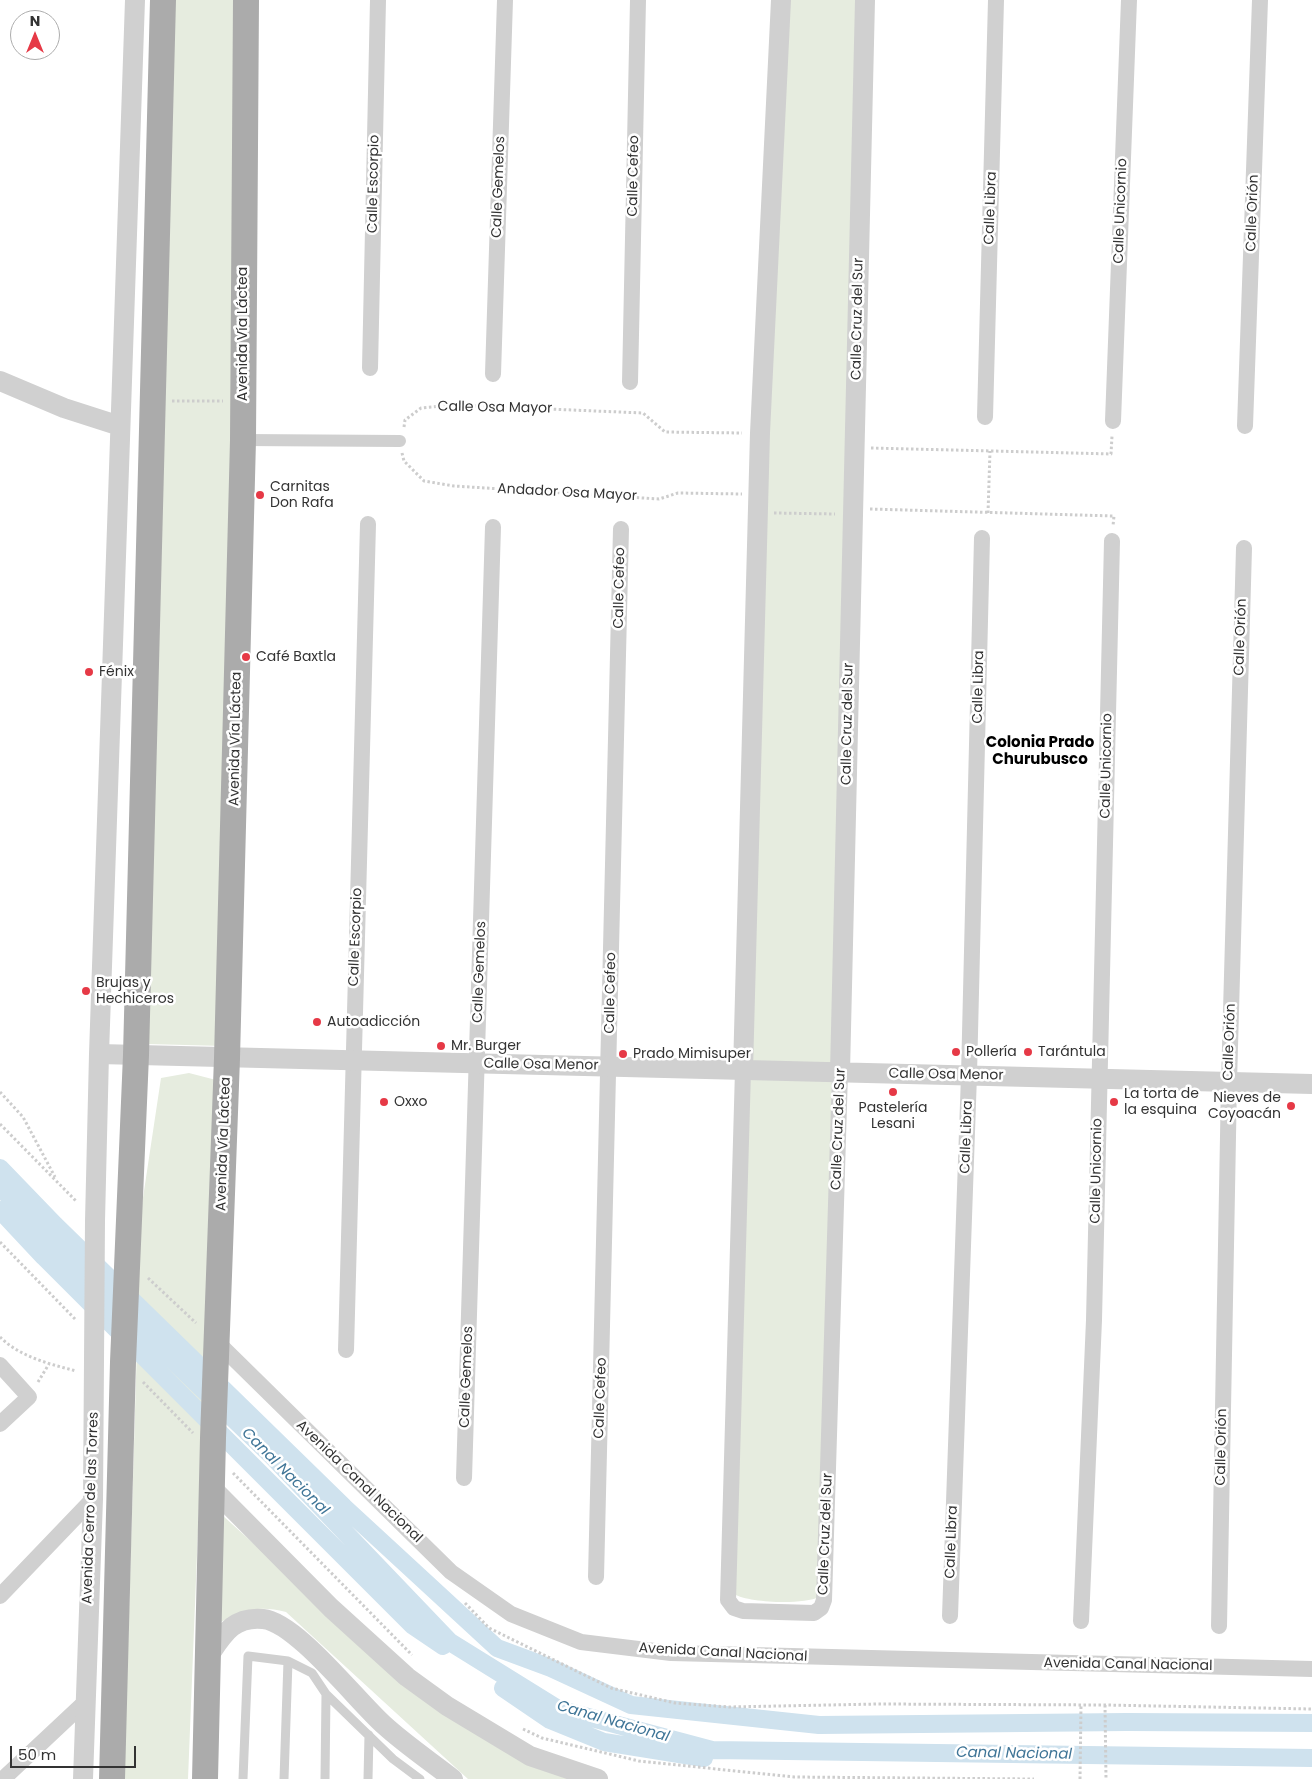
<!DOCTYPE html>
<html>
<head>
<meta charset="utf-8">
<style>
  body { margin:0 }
  #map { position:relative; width:1312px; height:1779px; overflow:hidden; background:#fff; font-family:Poppins,sans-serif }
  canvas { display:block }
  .north { position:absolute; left:10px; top:10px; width:50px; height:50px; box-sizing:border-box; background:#fff; border:1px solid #adadad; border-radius:50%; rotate:0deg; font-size:14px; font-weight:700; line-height:20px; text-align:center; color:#333 }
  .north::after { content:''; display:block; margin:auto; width:18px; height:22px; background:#e63946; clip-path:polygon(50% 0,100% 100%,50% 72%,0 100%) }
  .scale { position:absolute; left:10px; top:1746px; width:126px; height:22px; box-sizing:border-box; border:2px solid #333; border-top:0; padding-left:6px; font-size:15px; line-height:18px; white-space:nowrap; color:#333; -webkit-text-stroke:4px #fff; paint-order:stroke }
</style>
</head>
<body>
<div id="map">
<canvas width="1312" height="1779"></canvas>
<div class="north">N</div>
<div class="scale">50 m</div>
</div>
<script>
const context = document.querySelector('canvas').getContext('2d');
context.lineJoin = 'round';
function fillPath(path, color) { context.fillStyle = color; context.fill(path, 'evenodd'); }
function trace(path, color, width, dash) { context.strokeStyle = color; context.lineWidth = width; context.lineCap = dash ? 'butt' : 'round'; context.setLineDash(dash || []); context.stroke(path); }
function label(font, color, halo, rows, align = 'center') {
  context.font = font + ' Poppins,sans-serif'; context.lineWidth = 5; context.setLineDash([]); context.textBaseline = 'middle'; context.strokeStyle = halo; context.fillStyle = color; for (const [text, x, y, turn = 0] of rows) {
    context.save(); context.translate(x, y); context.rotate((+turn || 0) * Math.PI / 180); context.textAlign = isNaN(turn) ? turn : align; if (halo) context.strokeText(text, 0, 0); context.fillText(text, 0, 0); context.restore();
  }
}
const green = new Path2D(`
  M174,0H242L224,1046L147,1044Z
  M786,0H859L819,1597C803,1605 749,1603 734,1594L745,1046Z
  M189,1073L216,1080L188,1779H124L141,1211L161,1078Z
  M222,1515L414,1689L586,1779H468L286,1612C257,1605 244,1610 217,1624Z`);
const canal = new Path2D(`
  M0,1168L55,1225L344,1507L497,1648L551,1668L631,1705L819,1725L1127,1722L1312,1723
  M0,1187L79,1270L272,1456L450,1642L558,1709L712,1750L1312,1758
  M0,1210L44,1257L412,1625L443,1646
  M503,1688L550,1720L604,1742L704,1758`);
const path = new Path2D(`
  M172,401H223
  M404,427L405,420L421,408L453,405L643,413L665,432L742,433
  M871,448L1111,454L1112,436
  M402,453L404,461L424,481L454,486L659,499L678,493L742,494
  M870,509L1114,516L1113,526
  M774,513L835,514
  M988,513L990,451
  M0,1092L23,1117L55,1177
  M0,1124L77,1202
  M0,1242L76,1320
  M148,1278L196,1323
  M0,1337C20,1357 50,1364 76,1371
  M38,1382L49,1364
  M143,1382L193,1433
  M233,1473L412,1655
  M465,1603L489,1628L611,1688L675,1703L729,1707L878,1704L1105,1705L1312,1709
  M1105,1705L1106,1779
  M523,1729L542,1738L639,1761L794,1777L1034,1779
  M1080,1779L1081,1705`);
const service = new Path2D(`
  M243,1779L248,1656L288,1661L312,1673L326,1694L393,1759L420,1779
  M284,1779L288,1661
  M325,1779L326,1694
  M368,1779L369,1735`);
const pedestrian = new Path2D(`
  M243,440L400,441`);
const minor = new Path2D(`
  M370,368L378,0
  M493,374L505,0
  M630,382L638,0
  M985,417L996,0
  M1113,421L1129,0
  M1245,426L1260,0
  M743,1070L728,1600L734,1608L743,1611L814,1613L821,1608L824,1600L840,1072
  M217,1342L451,1572L511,1614L581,1642L671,1653L1312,1669
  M346,1350L368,524
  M0,1365L29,1397L0,1424
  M464,1478L493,527
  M596,1577L621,529
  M0,1596L93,1499
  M950,1616L969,1075L982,538
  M1081,1621L1094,1320L1112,541
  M1219,1626L1229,1082L1244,548
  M3,1779L84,1703`);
const tertiary = new Path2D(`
  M0,381L64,408L120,426
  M99,1054L1312,1084
  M743,1070L760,433L781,0
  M840,1072L865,0
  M212,1488L331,1608L407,1677L447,1706L530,1756L598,1779
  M208,1657C223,1635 233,1616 263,1619C296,1622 357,1701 384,1725C406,1745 430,1761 453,1779
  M83,1779L93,1499L95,1221L99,1054L135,0`);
const primary = new Path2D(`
  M112,1779L123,1362L136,1055L163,0
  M205,1779L213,1438L227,1058L243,440L246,0`);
const markers = [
  [260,495,5,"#e63946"],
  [246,657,5,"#e63946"],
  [89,672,5,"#e63946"],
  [86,991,5,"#e63946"],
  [317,1022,5,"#e63946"],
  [441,1046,5,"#e63946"],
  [956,1052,5,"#e63946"],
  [1028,1052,5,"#e63946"],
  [623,1054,5,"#e63946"],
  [893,1092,5,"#e63946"],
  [384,1102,5,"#e63946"],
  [1114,1102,5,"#e63946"],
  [1291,1106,5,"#e63946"]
];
const streetNames = [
  ["Calle Cefeo",634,176,-89],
  ["Calle Escorpio",374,184,-89],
  ["Calle Gemelos",499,187,-88],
  ["Calle Libra",991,208,-88],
  ["Calle Unicornio",1121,211,-88],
  ["Calle Orión",1253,213,-88],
  ["Calle Cruz del Sur",858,319,-89],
  ["Avenida Vía Láctea",243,334,-90],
  ["Calle Osa Mayor",495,408,1],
  ["Andador Osa Mayor",567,493,3],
  ["Calle Cefeo",620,588,-89],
  ["Calle Orión",1241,637,-88],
  ["Calle Libra",979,687,-89],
  ["Calle Cruz del Sur",848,724,-89],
  ["Avenida Vía Láctea",236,739,-89],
  ["Calle Unicornio",1107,766,-89],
  ["Calle Escorpio",356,937,-88],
  ["Calle Gemelos",480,972,-88],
  ["Calle Cefeo",611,993,-89],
  ["Calle Orión",1230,1042,-88],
  ["Calle Osa Menor",541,1065,1],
  ["Calle Osa Menor",946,1075,1],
  ["Calle Cruz del Sur",839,1129,-88],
  ["Calle Libra",967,1137,-88],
  ["Avenida Vía Láctea",224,1144,-88],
  ["Calle Unicornio",1097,1171,-89],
  ["Calle Gemelos",467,1377,-88],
  ["Calle Cefeo",601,1398,-88],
  ["Calle Orión",1222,1447,-89],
  ["Avenida Canal Nacional",359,1482,44],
  ["Avenida Cerro de las Torres",91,1508,-88],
  ["Calle Cruz del Sur",826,1534,-88],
  ["Calle Libra",952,1542,-88],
  ["Avenida Canal Nacional",723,1653,3],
  ["Avenida Canal Nacional",1128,1665,1]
];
const poiNames = [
  ["Carnitas",270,487],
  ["Don Rafa",270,503],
  ["Café Baxtla",256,657],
  ["Fénix",99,672],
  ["Brujas y",96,983],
  ["Hechiceros",96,999],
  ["Autoadicción",327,1022],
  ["Mr. Burger",451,1046],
  ["Pollería",966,1052],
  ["Tarántula",1038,1052],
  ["Prado Mimisuper",633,1054],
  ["La torta de",1124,1094],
  ["la esquina",1124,1110],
  ["Nieves de",1281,1098,"right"],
  ["Coyoacán",1281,1114,"right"],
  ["Oxxo",394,1102],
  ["Pastelería",893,1108,"center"],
  ["Lesani",893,1124,"center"]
];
const neighbourhoodNames = [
  ["Colonia Prado",1040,743],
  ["Churubusco",1040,760]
];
const waterNames = [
  ["Canal Nacional",285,1472,45],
  ["Canal Nacional",613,1722,16],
  ["Canal Nacional",1014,1754,1]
];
fillPath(green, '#e6ecdf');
trace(canal, '#cfe2ee', 18);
trace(path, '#cdcdcd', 3, [2.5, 2.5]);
trace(service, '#d0d0d0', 9);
trace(pedestrian, '#d0d0d0', 12);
trace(minor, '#d0d0d0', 16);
trace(tertiary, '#d0d0d0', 20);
trace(primary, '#ababab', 26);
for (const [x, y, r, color] of markers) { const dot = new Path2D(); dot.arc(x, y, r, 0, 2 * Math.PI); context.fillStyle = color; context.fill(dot); trace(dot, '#fff', 2); }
label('14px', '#333', '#fff', streetNames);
label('14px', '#333', '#fff', poiNames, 'left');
label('bold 15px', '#000', '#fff', neighbourhoodNames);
label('italic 15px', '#3f7597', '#fff', waterNames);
</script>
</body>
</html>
